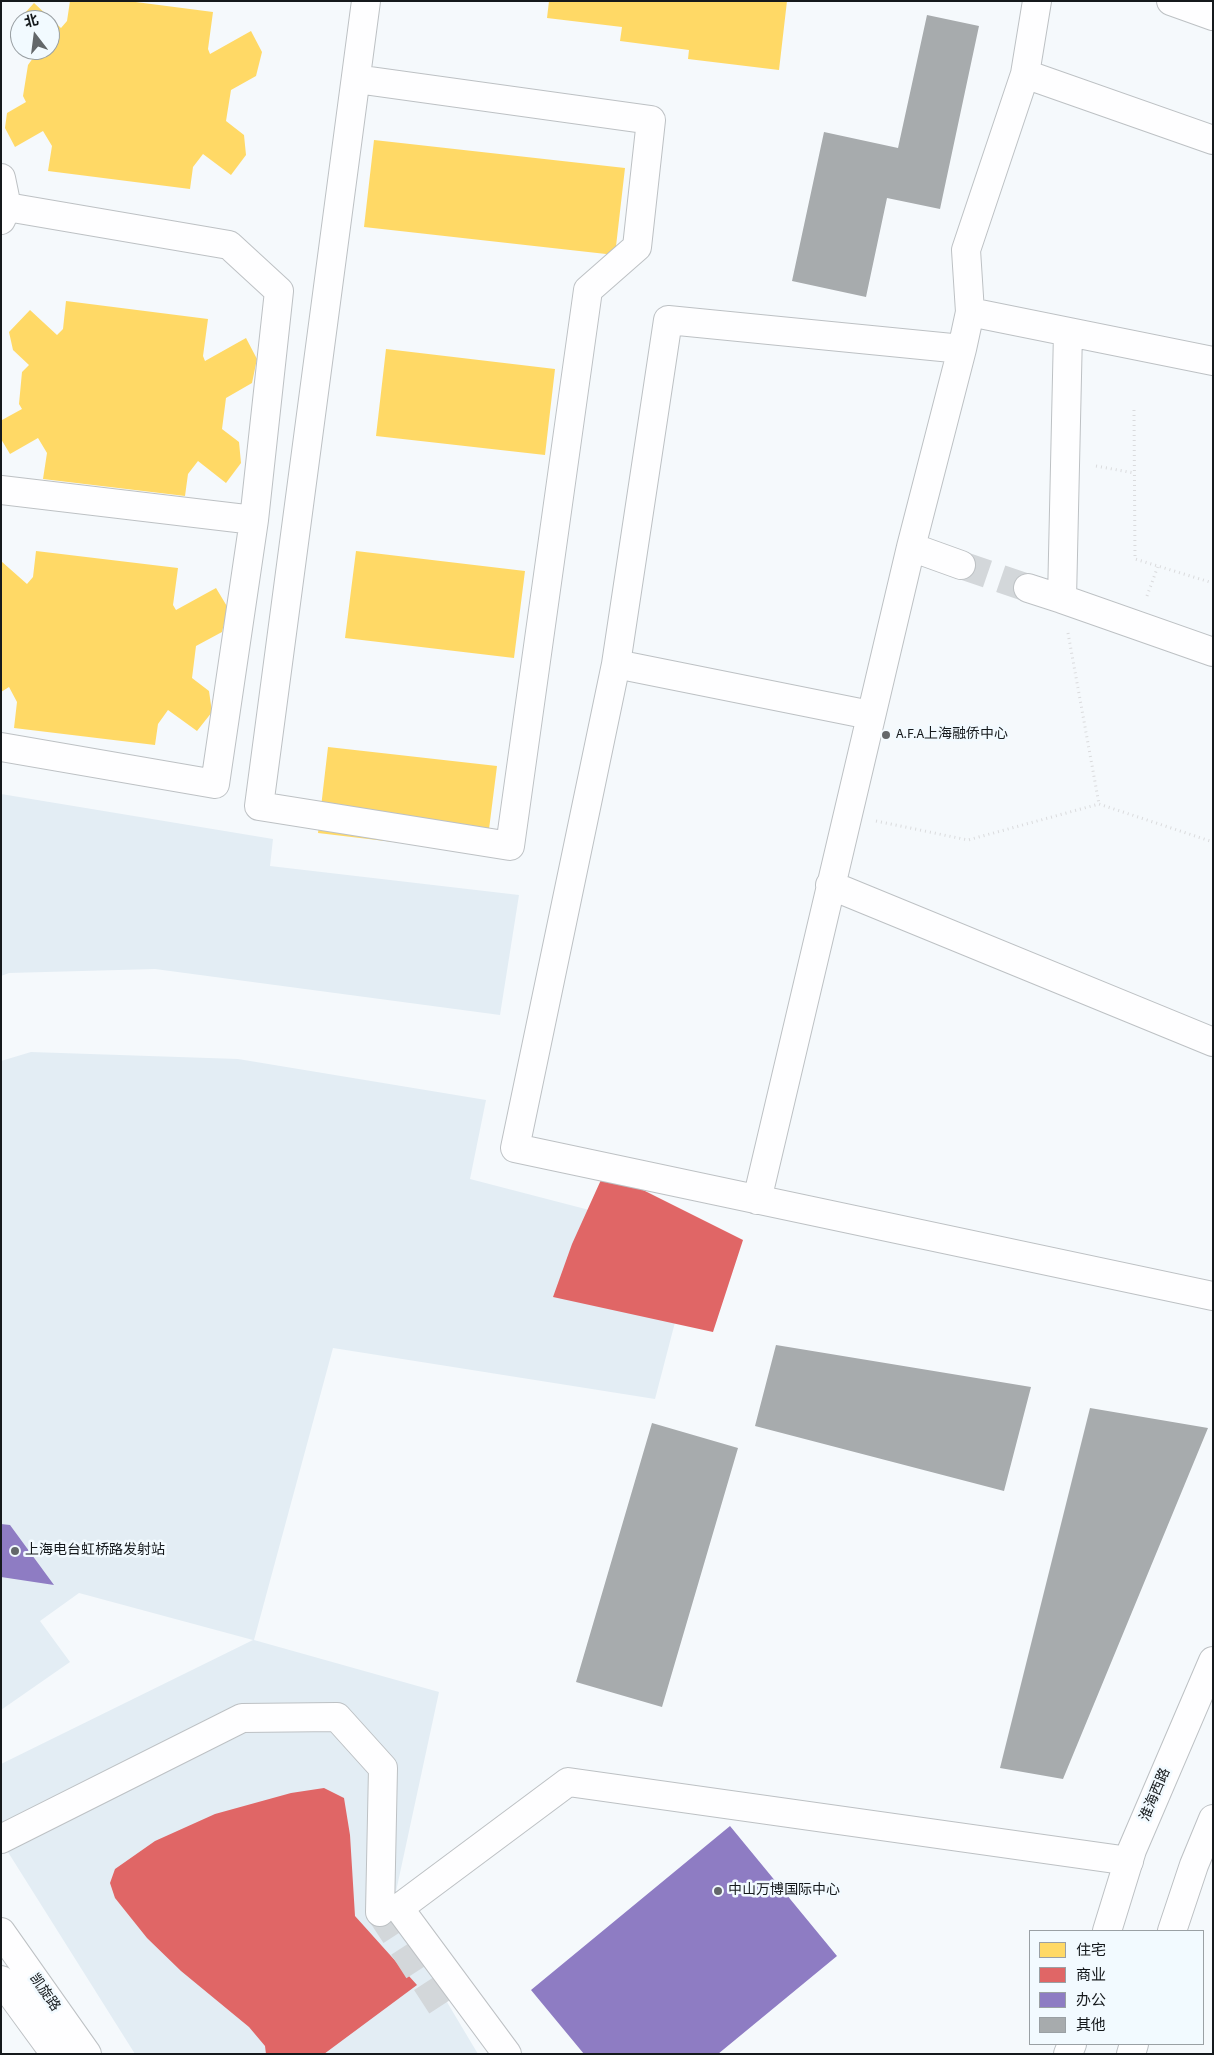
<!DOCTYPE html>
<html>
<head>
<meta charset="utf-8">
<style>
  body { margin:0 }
  #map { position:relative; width:1214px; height:2055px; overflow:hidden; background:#f5f9fc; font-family:"Source Sans 3","Noto Sans SC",sans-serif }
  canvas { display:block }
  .frame { position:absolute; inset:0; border:2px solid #15191c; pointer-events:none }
  .legend { position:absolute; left:1029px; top:1930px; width:175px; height:115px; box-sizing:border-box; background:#f2faff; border:1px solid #9aa0a4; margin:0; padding:6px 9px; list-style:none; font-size:15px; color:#15191c }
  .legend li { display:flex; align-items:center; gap:10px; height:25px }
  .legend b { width:25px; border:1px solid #9aa0a4 }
  .north { position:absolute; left:10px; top:10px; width:50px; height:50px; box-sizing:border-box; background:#f2faff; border:1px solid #9aa0a4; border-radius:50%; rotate:345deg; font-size:14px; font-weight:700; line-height:20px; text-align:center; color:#15191c }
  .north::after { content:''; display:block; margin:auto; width:18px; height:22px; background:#63676a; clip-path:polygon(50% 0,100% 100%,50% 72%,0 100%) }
</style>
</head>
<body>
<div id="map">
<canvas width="1214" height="2055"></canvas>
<div class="frame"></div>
<ul class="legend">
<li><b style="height:14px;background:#ffd966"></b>住宅</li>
<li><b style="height:14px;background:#e06666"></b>商业</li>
<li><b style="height:14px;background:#8e7cc3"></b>办公</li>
<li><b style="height:14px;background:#a7abad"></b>其他</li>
</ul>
<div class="north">北</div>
</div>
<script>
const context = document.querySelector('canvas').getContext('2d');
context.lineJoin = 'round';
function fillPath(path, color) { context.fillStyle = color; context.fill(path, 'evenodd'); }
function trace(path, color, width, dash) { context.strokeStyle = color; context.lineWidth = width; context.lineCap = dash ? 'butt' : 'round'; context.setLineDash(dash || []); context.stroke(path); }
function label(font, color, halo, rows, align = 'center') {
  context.font = font + ' "Source Sans 3","Noto Sans SC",sans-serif'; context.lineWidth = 5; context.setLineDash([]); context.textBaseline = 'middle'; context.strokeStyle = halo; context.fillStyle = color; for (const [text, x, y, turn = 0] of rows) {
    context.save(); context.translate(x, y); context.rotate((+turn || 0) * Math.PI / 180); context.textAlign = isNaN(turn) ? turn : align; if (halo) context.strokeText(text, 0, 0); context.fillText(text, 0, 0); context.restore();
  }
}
const built = new Path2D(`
  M1,794L273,839L270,866L519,895L500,1015L155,969L9,973L1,976Z
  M31,1052L238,1059L486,1100L470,1179L697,1238L655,1399L333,1348L254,1640L439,1692L392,1910L478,2054H135L1,1841V1764L253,1640L79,1593L40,1621L70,1662L1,1710V1061Z`);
const homes = new Path2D(`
  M70,1H128L213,12L208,49L210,54L251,31L262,52L256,76L231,90L226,121L244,135L246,155L231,175L203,154L193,167L190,189L48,171L52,146L43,131L15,147L5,128L7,113L26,102L23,96L28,65L33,58L25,50H50V20H20V45L17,43L14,25L34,3L61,28L67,21Z
  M549,1H787L779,70L688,59L689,50L620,41L622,27L547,18Z
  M374,140L625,168L615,255L364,227Z
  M66,301L208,319L203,356L205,361L246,338L257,359L252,383L226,398L222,429L239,442L241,463L226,483L198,461L188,474L185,496L43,479L47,453L38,438L10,454L1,439L2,420L22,409L19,404L22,372L29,365L13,350L9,332L30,310L57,335L63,329Z
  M386,349L555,369L545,455L376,436Z
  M36,551L178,568L173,605L176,610L216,588L228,608L222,632L196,646L192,678L209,691L212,712L197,731L168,710L158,724L155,745L14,728L17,702L9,687L1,692V561L27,584L33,577Z
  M356,551L525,571L514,658L345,638Z
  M328,747L497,766L486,853L318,833Z`);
const shops = new Path2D(`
  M605,1171L743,1240L713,1332L553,1297L572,1244Z
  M324,1788L344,1798L350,1835L355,1916L417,1985L324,2054H266L265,2046L249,2027L181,1971L147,1938L115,1898L110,1883L115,1869L155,1841L215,1814L291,1793Z`);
const offices = new Path2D(`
  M1,1524L10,1525L54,1585L1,1577Z
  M730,1826L837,1956L718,2054H584L531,1990Z`);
const building = new Path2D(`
  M927,15L979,26L940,209L887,198L866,297L792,281L824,132L898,148Z
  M776,1345L1031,1387L1004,1491L755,1426Z
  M1090,1408L1208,1428L1063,1779L1000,1768Z
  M652,1423L738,1448L662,1707L576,1682Z`);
const minorTunnel = new Path2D(`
  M961,565L1028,588
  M380,1912L445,2012`);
const path = new Path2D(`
  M1134,410L1135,559L1213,583
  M1096,466L1134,473
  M1147,596L1158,566
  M1068,633L1099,804
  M876,821L968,840L1099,804L1213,842`);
const minor = new Path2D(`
  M1171,1L1213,16
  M1025,74L1213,140
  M356,79L651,120L637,247L588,290L510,846L259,806L366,1
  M1,178L7,207L1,220
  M970,312L1213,361
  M1068,332L1062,599L1213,652
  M962,349L668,320L616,664L515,1148L1213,1296
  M1,490L254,520
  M911,547L961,565
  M1028,588L1062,599
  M616,664L870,715
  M1,747L215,784L254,520L279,291L229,245L7,207
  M830,885L1213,1042
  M757,1200L911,547L962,349L970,312L966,250L1025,74L1037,1
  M1,1839L242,1718L337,1717L383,1768L380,1912
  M1,1932L87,2054
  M1,1980L55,2054
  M507,2054L399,1908L568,1782L1129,1861`);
const major = new Path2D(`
  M1107,1931L1132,1850L1213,1661
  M1172,1931L1194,1865L1213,1819
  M1068,2054L1072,2044
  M1131,2054L1134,2044`);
const markers = [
  [886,735,5,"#63676a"],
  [15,1551,5,"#63676a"],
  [718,1891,5,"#63676a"]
];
const poiNames = [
  ["A.F.A上海融侨中心",896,735],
  ["上海电台虹桥路发射站",25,1551],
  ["中山万博国际中心",728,1891]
];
const streetNames = [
  ["淮海西路",1156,1795,-67],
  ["凯旋路",44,1993,55]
];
fillPath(built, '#e3edf4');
fillPath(homes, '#ffd966');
fillPath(shops, '#e06666');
fillPath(offices, '#8e7cc3');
fillPath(building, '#a7abad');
trace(minorTunnel, '#d3d7da', 28, [28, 14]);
trace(minor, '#bdc1c4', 30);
trace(major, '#bdc1c4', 30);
trace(path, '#dadbdd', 3, [1, 4]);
trace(minor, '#fefeff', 28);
trace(major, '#fefeff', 28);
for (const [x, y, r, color] of markers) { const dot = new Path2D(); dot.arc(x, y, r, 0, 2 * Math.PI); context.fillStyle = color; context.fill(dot); trace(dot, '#f2faff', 2); }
label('14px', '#15191c', '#f2faff', poiNames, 'left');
label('14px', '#15191c', '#f2faff', streetNames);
</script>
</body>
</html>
